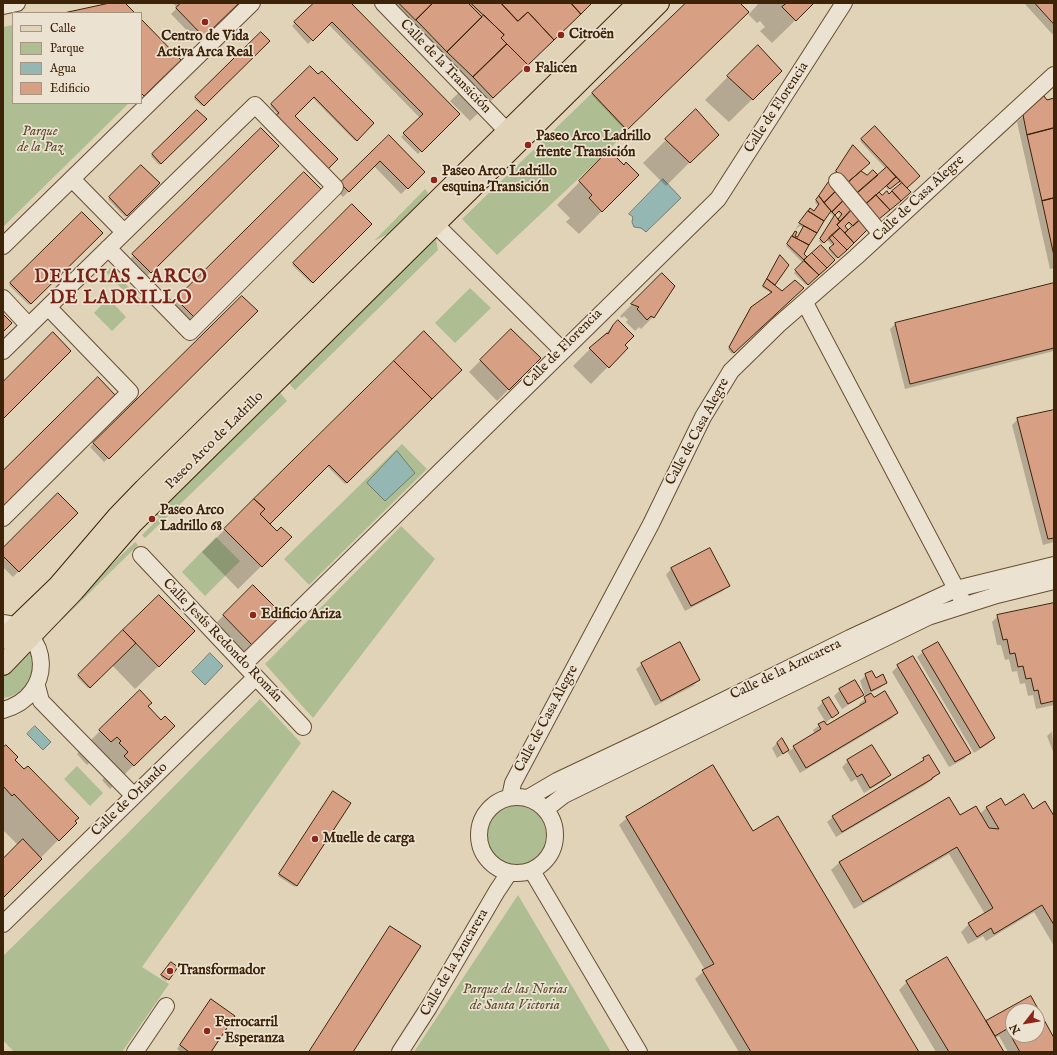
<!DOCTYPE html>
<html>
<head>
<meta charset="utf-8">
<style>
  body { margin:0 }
  #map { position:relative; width:1057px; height:1055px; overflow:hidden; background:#e1d3b8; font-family:"IM FELL English",serif }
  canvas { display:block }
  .frame { position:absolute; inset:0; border:4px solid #3d2308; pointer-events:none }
  .legend { position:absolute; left:12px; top:12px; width:130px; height:92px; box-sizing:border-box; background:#ece2d1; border:1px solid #a69681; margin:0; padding:5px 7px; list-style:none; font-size:12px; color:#3d2308 }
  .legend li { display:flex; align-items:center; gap:8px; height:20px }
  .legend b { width:20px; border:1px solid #a69681 }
  .north { position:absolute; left:1005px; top:1003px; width:40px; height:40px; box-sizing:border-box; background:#ece2d1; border:1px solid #a69681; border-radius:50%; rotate:239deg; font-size:11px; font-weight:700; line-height:16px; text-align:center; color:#3d2308 }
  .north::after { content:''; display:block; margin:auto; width:14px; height:18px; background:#8f2418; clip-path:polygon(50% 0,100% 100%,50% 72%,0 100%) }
</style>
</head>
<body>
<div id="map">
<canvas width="1057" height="1055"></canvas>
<div class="frame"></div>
<ul class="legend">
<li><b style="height:5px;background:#e1d3b8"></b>Calle</li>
<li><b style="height:11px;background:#afbd92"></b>Parque</li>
<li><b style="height:11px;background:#95b7b4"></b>Agua</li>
<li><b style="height:11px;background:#d79f84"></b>Edificio</li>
</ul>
<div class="north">N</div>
</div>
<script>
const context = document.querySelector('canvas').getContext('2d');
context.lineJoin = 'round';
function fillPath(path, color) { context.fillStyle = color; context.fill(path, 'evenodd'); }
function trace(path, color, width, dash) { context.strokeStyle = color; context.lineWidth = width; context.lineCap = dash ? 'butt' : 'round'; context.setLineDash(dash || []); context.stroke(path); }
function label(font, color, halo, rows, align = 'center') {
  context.font = font + ' "IM FELL English",serif'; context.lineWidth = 3.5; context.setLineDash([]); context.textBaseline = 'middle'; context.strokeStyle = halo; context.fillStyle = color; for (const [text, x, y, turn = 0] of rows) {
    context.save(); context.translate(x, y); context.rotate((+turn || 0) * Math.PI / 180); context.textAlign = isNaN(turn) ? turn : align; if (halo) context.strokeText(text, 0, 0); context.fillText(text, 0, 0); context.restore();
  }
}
const green = new Path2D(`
  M13,25V103H129L3,227V27Z
  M592,93L627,130L609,150L497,255L462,219Z
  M425,189L428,193C411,222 405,226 374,241Z
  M434,234L438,236L436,240L438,250L295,390L286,380Z
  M110,268L143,302L138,306L106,272Z
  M470,288L491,308L455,343L435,323Z
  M108,298L126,317L112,331L94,313Z
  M278,390L287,401L145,538L142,535L159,518L156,514Z
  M402,444L427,469L309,585L284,559Z
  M401,526L435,559L313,718L265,664Z
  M216,537L240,561L205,596L182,572Z
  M135,542L138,545L62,620L58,616Z
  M27,651H32C40,670 25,696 3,698V674Z
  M260,699L301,743L142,967L169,984L122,1052H14L3,1040V956L126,835Z
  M77,766L103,793L90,806L64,779Z
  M486 835a30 30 0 1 1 60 0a30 30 0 1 1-60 0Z
  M518,895L611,1052H414Z`);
const water = new Path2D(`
  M663,179L681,198L646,232L641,228L634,227L632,222L633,217L629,214Z
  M397,451L415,473L385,501L367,483Z
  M210,653L223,666L205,685L192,672Z
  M35,726L51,742L43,750L27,734Z`);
const shadow = new Path2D(`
  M173,3H237L198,42L171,14L177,8Z
  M315,3H350L459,114L418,154L401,137L420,118L328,24L308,44L292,26Z
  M396,3H592L470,121L450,101L465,87L396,6Z
  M688,3H739L749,14L759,3H813L772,43L760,31L765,27L760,21L757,23L747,13L625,130L592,95Z
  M1024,3H1054V36Z
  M261,33L269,41L202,106L194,99Z
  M758,46L781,71L729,122L705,100Z
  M310,67L373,123L355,141L312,97L293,116L336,159L275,118L279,115L270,106Z
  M1044,98L1047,101L1054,99V268L1050,269L1017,122Z
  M696,110L718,134L666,186L643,163Z
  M197,111L205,119L159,165L151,156Z
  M875,127L919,176L905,188L909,192L877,220L831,177L853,146L860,171L867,177L878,176L886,169L860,141ZM898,182L901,185L889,195L882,197L878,192L885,186L888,190Z
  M261,129L277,146L147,276L130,259Z
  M389,136L424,172L401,194L374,166L343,197L335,189Z
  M609,152L624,166L638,175L579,234L566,222L570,218L557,205Z
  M141,166L158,183L125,217L108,199Z
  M304,174L321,191L190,320L173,303Z
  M828,183L870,226L836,259L828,250L833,246L826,239L822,244L819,241L833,218L837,220L841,216L837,211L833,216L829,212L803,254L807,258L834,260L806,285L794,273L803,263L786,246L794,234L793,236L797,238L804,228L800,226L795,230L808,211L814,212L818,206L815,202ZM847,222L852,228L848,231L843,226Z
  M352,205L371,224L311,283L292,265Z
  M82,213L102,233L29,305L9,285Z
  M779,258L788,265L774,286L782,292L803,288L732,354L728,349L750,310L771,293L762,287Z
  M662,275L653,317L641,329L639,327L635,331L626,322L628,320L624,316L622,318L620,316Z
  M1054,284V351L905,389L890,329L896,323Z
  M242,297L257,311L104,462L90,447Z
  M618,321L624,345L626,348L591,384L573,366Z
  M511,330L540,358L497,401L469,372Z
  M395,362L408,422L345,484L327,466L269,524L277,532L291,537L238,589L202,552Z
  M1054,411V542L1043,545L1012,425L1018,419Z
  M77,513L13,577L3,567V550Z
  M709,549L728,585L723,591L685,611L666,575L671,569Z
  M253,586L281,615L240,656L212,627Z
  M159,596L171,654L135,689L112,665L88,688L77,677Z
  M1054,604V705L1036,709L1033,695L1028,696L1025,683L1020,684L1017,671L1012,672L1009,659L1005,660L1001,645H997L992,622L998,616Z
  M923,652L994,738L988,744L974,753L917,657Z
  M642,664L699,680L693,686L655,706L636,669Z
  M898,666L969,753L964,759L949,767L892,672Z
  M866,675L886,683L880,688L870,693L873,699L897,713L891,719L800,773L787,751L777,758L772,748L778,742L782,740L789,751L815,734L813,730L825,721L817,708L823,702L838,713L824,724L826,727L860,707L859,704L866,698L860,681Z
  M840,690L863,695L842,709L834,696Z
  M147,706L150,749L110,789L102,780L106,776L93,759L87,765L77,754L100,731Z
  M1054,730L1052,732L1054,754L1047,736Z
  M3,749L75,823L3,896V860L18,845L3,830Z
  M924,759L938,773L933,779L925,785L836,837L827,822L833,817L918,765Z
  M848,761L889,775L884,781L864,793L856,779L851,782L842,767Z
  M332,794L350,804L295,887L278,876Z
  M949,798L960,817L980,814L986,808L1000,800L1005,807L1033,810L1054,818V946L1034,912L986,941L983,936L968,944L961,932L969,924L985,914L949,854L854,909L831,870L839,863Z
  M627,818L753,832L918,1052H739L695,979L705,970L619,825Z
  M169,964L177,967L166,981L161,977Z
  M907,982L986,1022L1030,998L1054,1040V1052H1008L999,1036L995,1038L1003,1052H936L899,990ZM1013,1011H1037V1035H1013Z
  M211,1000L210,1052H181L177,1049Z`);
const building = new Path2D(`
  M110,3H125L135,13H64Z
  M181,3H239L204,37L176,8Z
  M314,3H351L460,114L422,152L403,133L423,114L332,22L313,41L294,22Z
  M399,3H433L416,20Z
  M433,3H468L482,17L447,52L416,20Z
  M471,3H501L518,21L528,12L554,40L528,65L501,38L504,35Z
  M501,3H571L581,14L554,40L528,12L518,21Z
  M571,3H592L581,14Z
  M686,3H740L749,12L627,130L592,93Z
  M787,3H814L796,21L782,7Z
  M1035,3H1054V24Z
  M484,15L504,35L501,38L507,44L473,77L447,52Z
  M141,19L181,60L144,96L141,93Z
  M261,32L270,41L204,106L195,97Z
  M507,44L528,65L493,98L473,77Z
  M758,45L782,71L753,100L727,76Z
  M310,66L318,74L322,71L374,123L357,141L314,97L295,116L338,159L328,169L276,115L279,113L271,104Z
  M1044,96L1047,100L1054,98V128L1027,135L1023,115Z
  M696,109L719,135L690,163L665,139Z
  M197,110L207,119L161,164L152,154Z
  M875,126L920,176L907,188L861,139Z
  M261,128L279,146L151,273L132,254Z
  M1054,128V198L1042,201L1027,135Z
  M389,135L425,172L408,189L380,161L349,192L340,183Z
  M853,145L870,163L847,183L836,171Z
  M609,150L624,165L626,162L639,175L602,212L589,198L592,195L579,181Z
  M141,165L160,183L127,216L109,197Z
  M887,167L896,177L866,204L856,194Z
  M873,170L878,175L856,194L847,183L861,171L867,175Z
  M304,172L323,191L195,318L176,299Z
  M896,177L900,181L890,189L887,186Z
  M830,180L838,189L824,203L819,196Z
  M902,183L911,192L901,201L892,191Z
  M838,189L846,198L832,212L824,203Z
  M887,191L889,194L892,191L901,201L890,210L876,195L879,192L882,195Z
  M876,195L890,210L879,219L866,204Z
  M819,196L831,211L824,221L808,211L810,208L814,211L819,204L816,200Z
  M846,198L854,207L840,222L838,219L842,214L839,211L835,215L832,212Z
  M1054,198V256L1042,201Z
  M352,204L372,224L313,283L293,263Z
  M854,207L863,217L853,226L849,222L845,226L848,230L845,233L837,225Z
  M808,211L824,221L817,233L799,223Z
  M82,212L103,233L31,304L10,283Z
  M835,215L840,222L837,225L840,228L824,243L820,239Z
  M863,217L871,226L854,243L845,233Z
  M804,226L817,233L809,245L792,236L795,231L797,232L795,236L797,237Z
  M840,228L854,243L847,250L832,235Z
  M832,235L847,250L838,258L829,248L834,244L829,238Z
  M792,236L809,245L804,254L807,257L804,260L787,244Z
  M821,245L835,260L827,268L812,253Z
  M812,253L827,268L819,275L804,260Z
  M780,255L789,265L775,285L767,279Z
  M804,261L819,275L808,285L795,270Z
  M662,273L675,286L654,318L651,316L647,320L637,309L639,307L631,304Z
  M767,279L782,291L795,280L804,288L734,353L729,347L751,307L772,292L763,286Z
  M1054,283V348L910,384L895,323Z
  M242,296L258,311L109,459L93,443Z
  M3,314L12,323L3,332Z
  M618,320L634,336L625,345L628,348L609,368L589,348L607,333L608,334L613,325Z
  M511,329L541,358L509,390L480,360Z
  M424,331L462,370L432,399L394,361Z
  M53,332L71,351L3,419V382Z
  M394,361L432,399L347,483L329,465L270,524L260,514L265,509L254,499Z
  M98,377L116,396L3,507V471Z
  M1054,410V538L1048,539L1017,418Z
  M58,493L78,513L19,572L3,556V548Z
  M254,499L265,509L260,514L277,531L281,527L292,537L262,567L224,529Z
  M710,548L730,586L691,606L671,568Z
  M253,585L283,615L252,645L223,615Z
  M159,595L195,631L159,667L123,630Z
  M1054,603V701L1041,704L1038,690L1034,691L1031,678L1026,679L1023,666L1018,667L1015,653L1010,654L1007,639L1003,640L997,615Z
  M123,630L136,643L90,688L78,675Z
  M680,642L700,680L661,701L641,663Z
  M938,642L995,738L980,748L922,651Z
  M913,656L971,753L955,762L897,665Z
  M872,671L876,678L883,674L887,683L871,691L865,674Z
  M855,680L864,695L848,704L839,689Z
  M140,690L152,703L148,706L161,720L165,716L175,726L134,766L124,756L128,752L119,743L121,741L117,737L111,742L99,730Z
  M885,691L898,713L806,768L793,746L821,729L818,724L824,721L827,725L866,702L864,697L871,693L874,697Z
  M829,697L839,713L832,718L822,701Z
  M782,738L789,750L783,754L777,743Z
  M6,745L18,757L15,760L24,769L28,766L79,818L75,821L77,823L59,841L14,794L12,796L3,786V748Z
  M872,745L891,775L870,788L862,774L857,777L847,760Z
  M929,755L940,773L932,778V779L842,832L832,816L924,760L923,758Z
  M713,765L753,831L778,816L919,1052H751L702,970L714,964L626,817Z
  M333,791L351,803L297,886L279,874Z
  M1024,794L1033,809L1045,801L1054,816V925L1042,905L994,934L991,928L977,937L968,923L993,908L957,847L863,902L839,862L949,797L960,815L976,806L989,828L999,829L986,807L1001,798L1005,805Z
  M23,839L42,859L3,898V859Z
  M390,926L421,946L353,1052H309Z
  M947,957L986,1021L1004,1052H949L906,981Z
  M171,962L178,967L169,980L161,975Z
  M1031,996L1054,1038V1052H1020L1007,1029L995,1036L986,1021ZM1013,1011H1037V1035H1013Z
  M211,999L235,1016L211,1052H189L180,1045Z`);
const minor = new Path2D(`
  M383,3L507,131L518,128
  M3,6L17,3
  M72,179L124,232
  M837,181L881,234
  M424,224H435L562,350
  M3,246L252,3
  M3,298L29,326
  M805,303L961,598
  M3,351C86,269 171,187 255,105L335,187L190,332L108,248
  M3,518L130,392L48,307
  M141,555L303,727
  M3,623C51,628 56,696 3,710
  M244,664L718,199L844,3
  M37,686L41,701L134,796
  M479 835a38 38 0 1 1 76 0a38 38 0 1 1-76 0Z
  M510,797L513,783L651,524L703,417L731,371L778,325L856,257L1054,75
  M528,798L557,781L652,736L850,638L956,589L1054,565
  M546,809L564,795L928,617L997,595L1054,581
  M532,871L639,1052
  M3,924L256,677
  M135,1052L166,1006
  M400,1052L429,1007L497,891L509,873`);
const major = new Path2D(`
  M3,639L58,586L117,517L144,489L638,3
  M3,665L74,591L132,524L659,3`);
const markers = [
  [205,22,4,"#8f2418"],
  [561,35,4,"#8f2418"],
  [527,69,4,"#8f2418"],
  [528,145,4,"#8f2418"],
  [434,180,4,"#8f2418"],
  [152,519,4,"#8f2418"],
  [253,615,4,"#8f2418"],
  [315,839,4,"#8f2418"],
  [170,971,4,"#8f2418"],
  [207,1031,4,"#8f2418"]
];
const poiNames = [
  ["Citroën",569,35],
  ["Centro de Vida",205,37,"center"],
  ["Activa Arca Real",205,53,"center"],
  ["Falicen",535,69],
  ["Paseo Arco Ladrillo",536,137],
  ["frente Transición",536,153],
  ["Paseo Arco Ladrillo",442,172],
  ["esquina Transición",442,188],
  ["Paseo Arco",160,511],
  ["Ladrillo 68",160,527],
  ["Edificio Ariza",261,615],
  ["Muelle de carga",323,839],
  ["Transformador",178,971],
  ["Ferrocarril",215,1023],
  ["- Esperanza",215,1039]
];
const streetNames = [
  ["Calle de la Transición",445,67,46],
  ["Calle de Florencia",777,108,-57],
  ["Calle de Casa Alegre",919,199,-43],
  ["Calle de Florencia",563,349,-45],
  ["Calle de Casa Alegre",698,432,-62],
  ["Paseo Arco de Ladrillo",215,441,-45],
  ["Calle Jesús Redondo Román",222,641,46],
  ["Calle de la Azucarera",786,670,-26],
  ["Calle de Casa Alegre",547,719,-62],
  ["Calle de Orlando",130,800,-44],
  ["Calle de la Azucarera",455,963,-60]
];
const parkNames = [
  ["Parque",40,132],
  ["de la Paz",40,148],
  ["Parque de las Norias",515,990],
  ["de Santa Victoria",515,1006]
];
const districtNames = [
  ["DELICIAS - ARCO",121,278],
  ["DE LADRILLO",121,299]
];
fillPath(green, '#afbd92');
fillPath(water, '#95b7b4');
trace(water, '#727c6f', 1);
fillPath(shadow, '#0003');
fillPath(building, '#d79f84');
trace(building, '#3d2308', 1);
trace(minor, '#664f34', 18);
trace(major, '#3d2308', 22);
trace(minor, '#ece2d1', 16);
trace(major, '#e1d3b8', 20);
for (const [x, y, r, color] of markers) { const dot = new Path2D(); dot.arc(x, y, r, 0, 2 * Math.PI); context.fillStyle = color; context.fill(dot); trace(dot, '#ece2d1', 1.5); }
label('bold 14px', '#3d2308', '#ece2d1', poiNames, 'left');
label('14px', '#3d2308', '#ece2d1', streetNames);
label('italic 14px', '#5a4a2a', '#ece2d1', parkNames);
context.letterSpacing = '1px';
label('bold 18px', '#7a1f14', '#ece2d1', districtNames);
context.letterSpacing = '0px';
</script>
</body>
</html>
